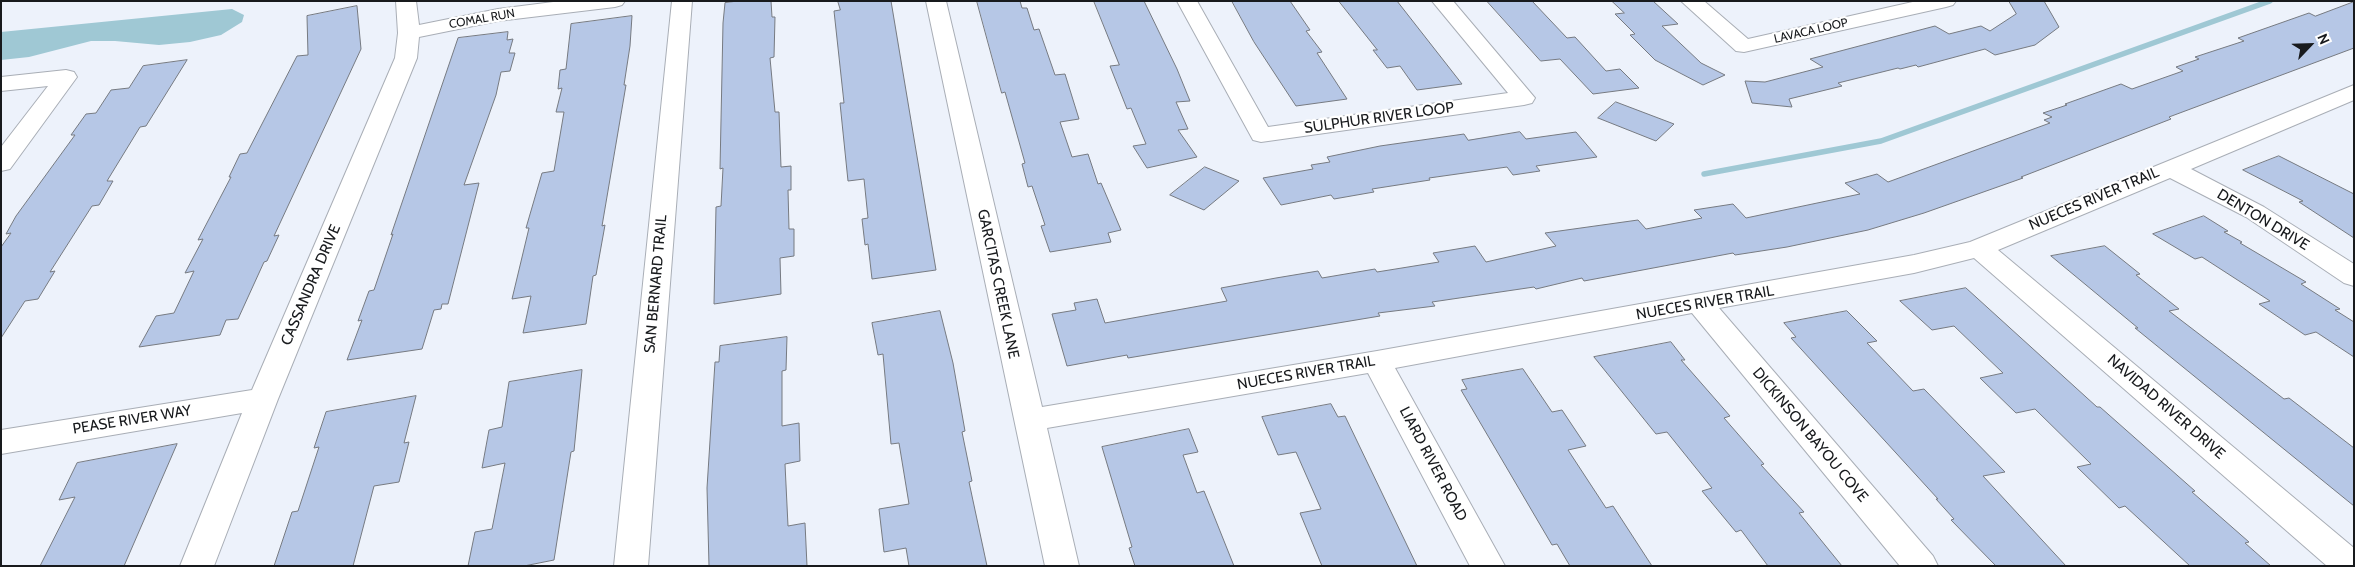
<!DOCTYPE html>
<html>
<head>
<meta charset="utf-8">
<style>
  body { margin:0 }
  #map { position:relative; width:2355px; height:567px; overflow:hidden; background:#edf2fb; font-family:Cabin,sans-serif }
  canvas { display:block }
  .frame { position:absolute; inset:0; border:2px solid #181a1d; pointer-events:none }
  .north { position:absolute; left:2285px; top:20px; width:50px; height:50px; -webkit-text-stroke:4px #fff; paint-order:stroke; rotate:66deg; font-size:14px; font-weight:700; line-height:20px; text-align:center; color:#181a1d }
  .north::after { content:''; display:block; margin:auto; width:18px; height:22px; background:#181a1d; clip-path:polygon(50% 0,100% 100%,50% 72%,0 100%) }
</style>
</head>
<body>
<div id="map">
<canvas width="2355" height="567"></canvas>
<div class="frame"></div>
<div class="north">N</div>
</div>
<script>
const context = document.querySelector('canvas').getContext('2d');
context.lineJoin = 'round';
function fillPath(path, color) { context.fillStyle = color; context.fill(path, 'evenodd'); }
function trace(path, color, width, dash) { context.strokeStyle = color; context.lineWidth = width; context.lineCap = dash ? 'butt' : 'round'; context.setLineDash(dash || []); context.stroke(path); }
function label(font, color, halo, rows, align = 'center') {
  context.font = font + ' Cabin,sans-serif'; context.lineWidth = 4.5; context.setLineDash([]); context.textBaseline = 'middle'; context.strokeStyle = halo; context.fillStyle = color; for (const [text, x, y, turn = 0] of rows) {
    context.save(); context.translate(x, y); context.rotate((+turn || 0) * Math.PI / 180); context.textAlign = isNaN(turn) ? turn : align; if (halo) context.strokeText(text, 0, 0); context.fillText(text, 0, 0); context.restore();
  }
}
const water = new Path2D(`
  M232,9L244,15L242,22L221,35L190,42L159,45L115,41H91L29,57L1,60V32Z`);
const stream = new Path2D(`
  M1704,174L1881,141L2270,1`);
const building = new Path2D(`
  M738,1H771L772,17H775L774,57L770,58L775,112H779L781,167L791,166V190H788L789,229H794V256L780,258L781,294L714,304L716,207L721,206L723,168L720,169L723,23L725,3Z
  M838,1H891L936,270L872,279L868,244L865,245L862,219L868,218L864,179L848,181L840,103H844L834,11L840,10Z
  M977,1H1020L1022,8H1027L1034,30L1039,29L1055,75L1065,74L1079,119L1060,122L1072,157L1088,154L1098,184L1101,183L1121,230L1108,233L1111,242L1050,252L1041,226L1045,225L1032,186L1028,187L1022,164L1025,163L1005,92L1002,93Z
  M1094,1H1144L1177,69L1190,101L1176,102L1188,129L1178,130L1197,157L1147,168L1133,146L1146,144L1131,108L1127,109L1110,66L1119,65Z
  M1232,1H1290L1310,30L1306,31L1322,52L1317,53L1347,99L1296,106L1254,42Z
  M1339,1H1397L1462,84L1417,90L1400,66L1387,68L1373,50H1377Z
  M1487,1H1532L1567,38L1575,37L1606,71L1620,69L1639,88L1593,94L1560,59L1541,61Z
  M1612,1H1653L1678,24L1662,26L1701,63L1725,75L1703,85L1655,60L1630,35L1635,34L1615,14L1624,13Z
  M2009,1H2044L2059,27L2035,45L1995,55L1985,49L1918,67L1916,65L1900,69L1898,68L1838,83L1842,86L1789,99L1792,107L1752,103L1745,81L1765,82L1823,67L1810,59L1935,26L1949,34L1981,26L1990,31L2016,14Z
  M2354,2V48L2169,117L2171,119L2021,177L2023,178L1924,213L1868,230L1787,247L1735,255L1733,253L1584,281L1582,278L1536,289L1534,287L1432,302L1435,306L1378,313L1380,316L1128,358L1127,355L1067,366L1052,314L1076,310L1074,303L1097,299L1105,323L1227,301L1221,288L1276,278L1318,271L1322,278L1375,269L1377,272L1439,262L1433,253L1475,246L1486,262L1556,246L1545,233L1638,220L1646,229L1702,218L1694,210L1733,204L1746,218L1860,194L1845,183L1877,174L1888,182L2050,123L2044,120L2052,117L2043,113L2067,105L2065,104L2121,84L2132,89L2183,71L2176,67L2199,59L2195,57L2244,41L2238,38L2309,13L2315,16Z
  M357,6L361,49L274,236L279,235L267,261L264,262L238,319L226,320L220,335L139,347L156,316L174,313L194,271L185,273L203,239L198,240L231,177H229L240,154L247,153L297,56L308,55L307,16Z
  M632,16L630,46L624,85H626L602,226L605,225L596,275L593,276L586,324L523,333L531,296L512,299L529,228H526L542,173L554,171L564,112H556L562,88L558,89L560,70L566,69L571,24Z
  M508,32L507,40L513,39L509,53H515L510,71L501,72L496,95L464,185L479,183L448,304H442L441,309L434,310L422,349L347,360L362,320L358,321L369,291L374,290L393,234L391,235L458,38Z
  M187,60L146,126L140,127L107,181H113L99,205L92,206L50,272L55,271L38,299L25,301L1,338V247L11,233L6,234L16,216L75,135H71L86,114L96,113L111,90L129,88L143,66Z
  M1616,102L1674,124L1656,141L1598,118Z
  M1520,132L1526,139L1576,132L1597,157L1536,166L1540,171L1513,175L1507,167L1429,178L1430,180L1372,189L1374,192L1334,199L1331,195L1281,205L1263,178L1313,169L1311,165L1330,162L1327,157L1380,146L1464,134L1468,140Z
  M2279,156L2354,194V238L2299,202L2303,201L2243,170Z
  M1205,167L1239,181L1204,210L1170,195Z
  M2204,216L2228,231L2224,232L2242,242L2240,243L2306,282L2301,284L2340,309L2335,310L2354,322V357L2316,332L2305,335L2259,304L2270,301L2202,257L2195,259L2153,234Z
  M2105,246L2140,274L2136,275L2179,309L2169,311L2284,399L2289,398L2354,448V506L2135,328H2138L2051,256Z
  M1966,288L2097,407H2100L2195,491L2192,492L2249,542L2245,543L2271,566H2190L2125,506L2119,508L2077,467L2091,464L2035,409L2016,413L1980,378L2003,373L1954,326L1932,330L1900,301Z
  M940,311L953,363L965,431L962,432L972,481L969,482L987,566H909L906,548L884,552L879,509L909,504L899,443L891,444L883,354L878,355L872,323Z
  M1847,311L1877,341L1867,343L1913,391L1924,389L2005,472L1983,476L2066,566H1996L1951,520L1954,519L1936,499H1938L1791,338L1796,337L1784,323Z
  M787,337L786,370L782,371V426L799,423L800,461L785,464L788,526L805,523L807,566H709L707,488L715,362H719L720,346Z
  M1671,342L1685,360H1681L1730,416L1724,418L1764,464L1761,465L1804,512L1799,513L1842,566H1768L1741,530L1736,532L1702,491L1712,488L1667,432L1656,434L1594,357Z
  M1523,369L1552,412L1562,410L1586,446L1568,450L1606,508L1613,506L1652,566H1570L1557,544L1552,545L1461,390L1467,389L1462,380Z
  M582,370L574,451L571,452L554,560L524,566H468L475,532L492,529L505,463L482,468L489,430L502,427L509,382Z
  M416,396L404,443L409,442L399,482L374,486L353,566H274L292,512L298,511L319,447L314,448L326,412Z
  M1331,404L1338,417L1345,416L1417,566H1322L1300,513L1321,509L1296,452L1278,455L1262,417Z
  M1189,429L1198,452L1183,455L1197,493L1204,491L1234,566H1135L1129,548L1132,547L1102,447Z
  M177,444L124,566H40L75,497L59,500L77,463Z`);
const minor = new Path2D(`
  M396,1H416L419,25L498,9L561,1H625L622,5L615,7L498,21L419,37L417,58L278,399L214,566H180L242,413L1,454V430L252,390L395,58L398,33Z
  M672,1H692L648,566H614Z
  M926,1H946L1042,407L1377,351L1914,255L1970,242L2354,85V100L2191,169L2264,207L2354,264V286L2344,283L2246,217L2170,178L1998,250L2354,548V566H2327L1974,258L1914,273L1719,308L1933,556L1938,566H1900L1692,313L1395,368L1505,566H1470L1368,373L1047,428L1079,566H1045Z
  M1177,1H1197L1268,127L1508,93L1432,1H1453L1535,98L1532,103L1524,105L1261,142L1253,140Z
  M1681,1H1704L1748,39L1917,1H1956L1953,5L1946,7L1744,52L1736,51Z
  M66,70L74,72L77,77L10,169L1,171V147L48,86L1,91V77Z`);
const farStreetnames = [
  ["COMAL RUN",482,19,-10],
  ["LAVACA LOOP",1811,31,-13]
];
const streetNames = [
  ["SULPHUR RIVER LOOP",1379,118,-8],
  ["NUECES RIVER TRAIL",2094,199,-23],
  ["DENTON DRIVE",2263,220,31],
  ["SAN BERNARD TRAIL",656,284,-85],
  ["GARCITAS CREEK LANE",998,284,78],
  ["CASSANDRA DRIVE",311,285,-67],
  ["NUECES RIVER TRAIL",1705,303,-10],
  ["NUECES RIVER TRAIL",1306,373,-10],
  ["NAVIDAD RIVER DRIVE",2166,407,41],
  ["PEASE RIVER WAY",132,420,-9],
  ["DICKINSON BAYOU COVE",1810,435,50],
  ["LIARD RIVER ROAD",1433,464,62]
];
fillPath(water, '#9fc8d4');
trace(stream, '#9fc8d4', 5.5);
fillPath(building, '#b6c7e6');
trace(building, '#767a81', 1);
trace(minor, '#a9aeb6', 2);
fillPath(minor, '#fff');
label('12px', '#181a1d', '#fff', farStreetnames);
label('15px', '#181a1d', '#fff', streetNames);
</script>
</body>
</html>
